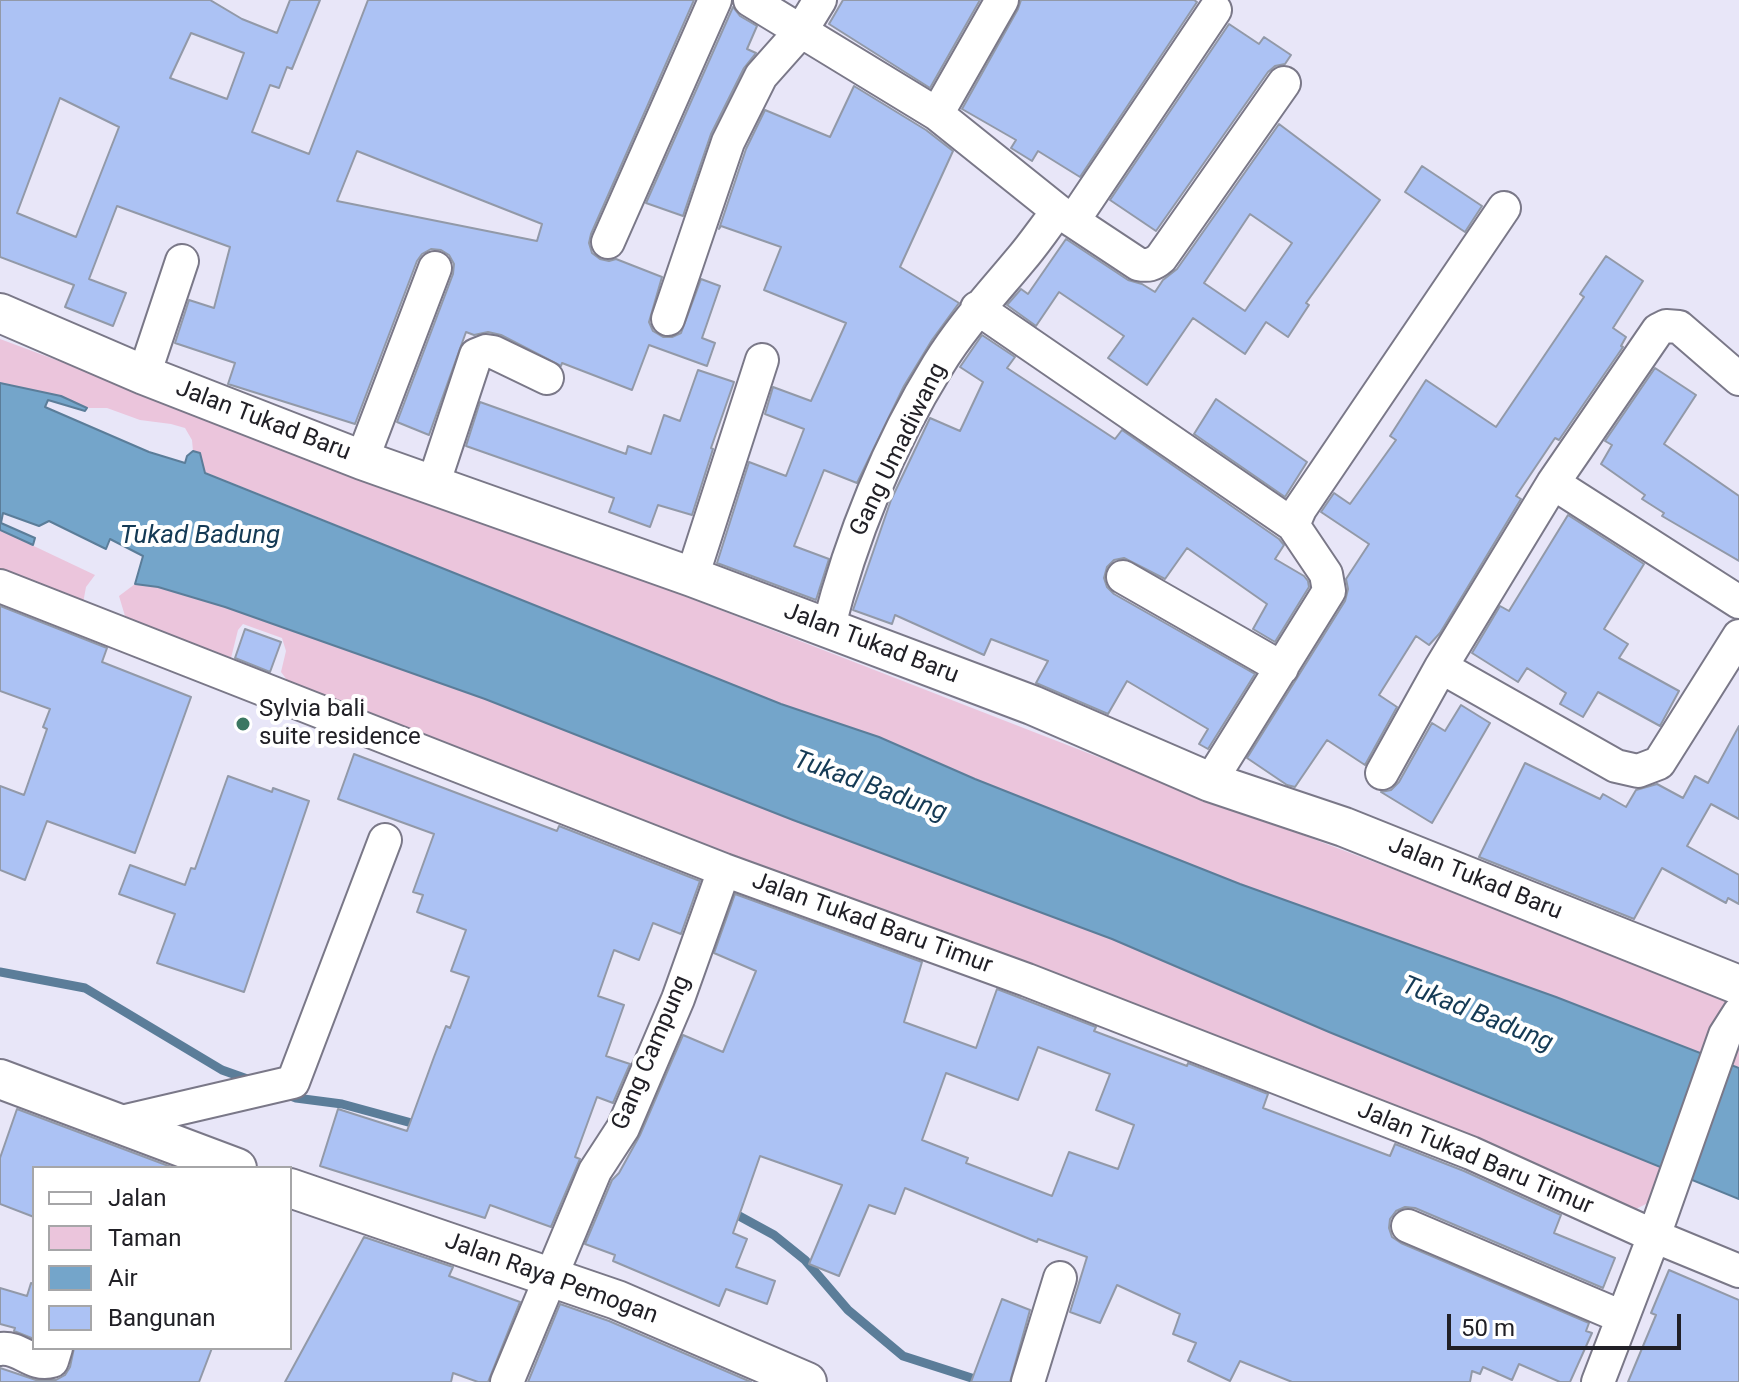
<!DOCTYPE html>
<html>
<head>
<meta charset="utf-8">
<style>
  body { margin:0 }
  #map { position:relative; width:1739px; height:1382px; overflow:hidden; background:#e8e6f8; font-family:Roboto,sans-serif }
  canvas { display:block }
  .legend { position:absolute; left:32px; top:1166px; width:260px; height:184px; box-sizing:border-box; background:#fff; border:2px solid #a6a6a8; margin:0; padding:10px 14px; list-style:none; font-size:24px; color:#212026 }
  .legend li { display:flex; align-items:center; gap:16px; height:40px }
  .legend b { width:40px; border:2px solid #a6a6a8 }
  .scale { position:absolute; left:1447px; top:1314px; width:234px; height:36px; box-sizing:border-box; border:4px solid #212026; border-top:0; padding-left:10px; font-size:24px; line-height:28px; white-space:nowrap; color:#212026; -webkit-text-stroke:6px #fff; paint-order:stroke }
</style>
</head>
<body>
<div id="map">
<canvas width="1739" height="1382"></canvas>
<ul class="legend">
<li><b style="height:10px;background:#fff"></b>Jalan</li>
<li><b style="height:22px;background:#ebc5dc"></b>Taman</li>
<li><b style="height:22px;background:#74a5ca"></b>Air</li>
<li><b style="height:22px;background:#acc2f4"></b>Bangunan</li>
</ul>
<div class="scale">50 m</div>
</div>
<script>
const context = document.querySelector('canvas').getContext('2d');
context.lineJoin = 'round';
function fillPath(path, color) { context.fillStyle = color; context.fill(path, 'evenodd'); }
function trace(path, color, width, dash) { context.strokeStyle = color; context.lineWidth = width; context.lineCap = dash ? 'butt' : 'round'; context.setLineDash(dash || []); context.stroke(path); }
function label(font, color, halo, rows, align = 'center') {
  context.font = font + ' Roboto,sans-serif'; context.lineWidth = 8; context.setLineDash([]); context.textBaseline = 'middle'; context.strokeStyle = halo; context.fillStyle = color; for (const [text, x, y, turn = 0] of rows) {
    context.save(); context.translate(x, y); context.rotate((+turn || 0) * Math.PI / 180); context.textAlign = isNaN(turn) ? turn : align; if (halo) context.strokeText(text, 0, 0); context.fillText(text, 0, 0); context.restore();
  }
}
const green = new Path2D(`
  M0,339L574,553L1152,778L1739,1000V1068L1556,997L1240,884L975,779L879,737L781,704L205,472L200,453L193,451L192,440L185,428L171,424L140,420L107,408H87L61,396L0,383Z
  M0,530L95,575L86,587L83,603L0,570Z
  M135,584L158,587L225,607L485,699L793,820L1112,939L1329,1032L1660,1167L1654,1200L1632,1211L293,688L281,672L286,651L282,638L243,624L238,630L231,658L182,641L125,616L119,596Z`);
const water = new Path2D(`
  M0,383L61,396L87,408L85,411L48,400L45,407L149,452L185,463L187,456L193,451L200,453L205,473L781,704L879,737L975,779L1240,884L1556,997L1739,1068V1199L1329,1032L1112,939L793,820L485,699L225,607L158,587L135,584L143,556L110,539L106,549L49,521L39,526L3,513L1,523L35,538L33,545L0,530Z`);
const stream = new Path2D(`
  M0,972L85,988L222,1070L253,1081
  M285,1094L296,1098L342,1104L419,1125
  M730,1211L774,1235L805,1260L848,1310L903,1356L984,1382`);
const building = new Path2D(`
  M0,0H210L242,19L277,33L290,0H320L292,69L287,67L279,88L270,85L252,132L309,154L368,0H694L591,234L589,243L592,253L600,259L609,261L616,259L662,277L649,322L653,331L663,337H672L681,333L701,279L720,286L702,338L715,343L707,366L649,345L632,390L562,363L561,366L501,335L488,332L474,335L466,332L429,435L397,422L453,274L454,264L449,255L441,250L431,249L422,254L417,261L355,424L228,384L235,363L175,343L189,300L214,308L230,247L117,206L89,279L126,293L113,326L65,307L74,285L0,257ZM191,33L244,53L227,99L170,78ZM60,98L119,127L76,237L17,213ZM357,151L542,224L537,241L337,201Z
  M843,0H980L930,88L829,24Z
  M1021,0H1194L1197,2L1080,177L1038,151L1032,161L1011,148L1016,140L962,109L1018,9Z
  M733,7L740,16L757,26L747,49L756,53L744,68L711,134L683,216L646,203Z
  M1229,24L1259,44L1264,37L1291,55L1285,64L1275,66L1268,72L1156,231L1110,200Z
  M854,86L926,130L953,151L900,267L959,303L932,340L904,386L857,483L824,470L794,546L829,559L816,600L717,563L749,462L786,476L804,429L765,414L773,387L811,401L846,323L764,290L781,247L721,226L719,229L746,149L765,110L830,137Z
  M1279,124L1380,200L1306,303L1309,305L1288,337L1266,322L1245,354L1193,318L1147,385L1108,358L1124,336L1059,292L1036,326L1007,305L1021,289L1028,294L1066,239L1128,280L1142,284L1155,292L1163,280L1177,269ZM1250,214L1292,243L1245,311L1204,283Z
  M1422,166L1482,206L1465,232L1405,192Z
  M1606,256L1643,281L1613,328L1626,337L1621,346L1623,347L1559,440L1555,438L1516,496L1521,499L1440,633L1429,645L1416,636L1379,695L1397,707L1365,765L1327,740L1295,787L1287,785L1247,758L1345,601L1348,589L1346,579L1369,544L1321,512L1334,493L1350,504L1396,440L1390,436L1426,380L1496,427L1584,297L1580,294Z
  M982,335L1015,357L1007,368L1115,439L1122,430L1279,539L1284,545L1275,559L1304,576L1308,581L1309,587L1275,642L1253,629L1267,604L1187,548L1165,579L1124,558L1114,560L1107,567L1104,578L1107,587L1114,594L1255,674L1208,749L1199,744L1208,729L1127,681L1108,714L1036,683L1048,661L991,639L984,655L895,615L892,624L853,610L891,500L930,418L960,431L983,382L960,367Z
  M1655,368L1696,395L1664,444L1739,496V561L1662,516L1664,513L1642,499L1645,495L1601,464L1612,445L1605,441Z
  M698,370L734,382L711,448L713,449L692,515L658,505L650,527L609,512L614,498L466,446L480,402L626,454L628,446L651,454L664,415L680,421Z
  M1216,399L1307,462L1285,497L1194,434Z
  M1568,515L1644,564L1604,629L1628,644L1619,658L1679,691L1660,726L1598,692L1583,717L1560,704L1566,693L1527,668L1518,682L1472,653L1500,606L1509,611Z
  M0,606L107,648L102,662L191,697L135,853L47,821L25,880L0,870V786L24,795L47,729L43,727L50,709L0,691Z
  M245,629L281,642L270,672L235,658Z
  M1461,705L1490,723L1432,823L1381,792L1391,790L1399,782L1432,723L1445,731Z
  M1739,726V819L1711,804L1687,846L1739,875V904L1728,898L1726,903L1662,868L1634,919L1479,857L1525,763L1600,799L1603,794L1626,807L1636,790L1657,784L1683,798L1695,776L1708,783Z
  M354,754L557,831L559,826L700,881L681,934L653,923L639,960L614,950L598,996L624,1005L606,1056L630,1064L613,1103L597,1097L575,1157L580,1159L551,1227L490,1205L485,1218L320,1166L338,1109L407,1131L434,1057L446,1026L450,1028L469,977L451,971L466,930L417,912L423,895L413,892L434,834L338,799Z
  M228,776L272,792L273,788L309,801L244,992L157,963L175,914L119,894L130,865L185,885L191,868L195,869Z
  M735,894L922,962L904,1022L976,1048L997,989L1096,1027L1094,1031L1187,1066L1188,1063L1268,1094L1263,1108L1390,1156L1395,1144L1464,1171L1561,1215L1554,1233L1615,1258L1603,1288L1415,1208L1405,1207L1396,1211L1390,1219L1389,1228L1392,1237L1401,1243L1589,1323L1586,1331L1592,1333L1570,1382H1560L1519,1364L1512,1380L1483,1367L1480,1374L1472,1371L1470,1382H1292L1240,1361L1230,1381L1188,1361L1196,1343L1173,1334L1180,1314L1117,1285L1100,1323L1070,1312L1087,1257L1038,1239L1037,1242L905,1188L895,1214L869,1205L839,1276L809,1264L842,1185L760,1156L733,1233L747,1239L736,1267L775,1281L767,1304L726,1289L719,1306L613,1261L615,1255L585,1244L612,1180L619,1173L640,1135L683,1035L723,1052L756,971L714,953ZM1038,1047L1110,1074L1096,1110L1134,1125L1118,1169L1069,1152L1052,1196L966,1163L968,1158L922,1140L946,1073L1018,1100Z
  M17,1109L174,1168H34V1217L0,1204V1158Z
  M364,1237L453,1267L449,1276L520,1302L488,1382H478L453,1373L451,1382H285Z
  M1669,1270L1739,1300V1382H1628L1656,1315L1651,1313Z
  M31,1283L34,1284V1339L14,1331L15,1328L0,1324V1288L27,1296Z
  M1002,1299L1030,1310L1010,1382H971Z
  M560,1304L609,1321L751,1382H528Z
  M74,1348H212L199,1382H0V1368L36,1380H56L65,1375L70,1367Z`);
const minor = new Path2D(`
  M750,0L937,114L1058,211L1138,264C1148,266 1153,265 1161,258L1284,83
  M937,114L1002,0
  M1073,221L1215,10
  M608,242L715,0
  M977,308L1293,525
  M668,319L728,142L761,76L801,31L820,0
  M144,375L182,261
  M362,460L435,268
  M1553,483L1739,602
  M433,485L476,355L486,351L493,352L547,378
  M692,577L762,360
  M1123,577L1282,668
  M0,586L724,870L1027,980L1471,1153L1654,1236L1739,1271
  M828,629C851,538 889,444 938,365C962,326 992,294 1021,259C1034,244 1045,227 1058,211
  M1441,667L1616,766L1638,771L1659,763L1739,636
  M1382,773L1441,667L1553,483L1658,330L1666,326L1679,327L1739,379
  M1210,782L1329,591L1326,574L1293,525L1300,509L1504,208
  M117,1123L293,1082L385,840
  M1408,1226L1622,1317
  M0,1349C20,1346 32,1367 52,1361L56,1348
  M507,1382L595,1171L623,1128L678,999L724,870
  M1028,1382L1060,1278
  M1598,1382L1654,1236L1725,1035L1739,1013`);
const tertiary = new Path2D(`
  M0,313L144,375L362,460L692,577L1032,705L1210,782L1344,827L1739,985
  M0,1079L237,1168
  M290,1188L617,1300L807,1382`);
const markers = [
  [243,724,8,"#3b7762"]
];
const streetNames = [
  ["Jalan Tukad Baru",263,421,21],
  ["Gang Umadiwang",899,450,-64],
  ["Jalan Tukad Baru",871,644,21],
  ["Jalan Tukad Baru",1475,879,22],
  ["Jalan Tukad Baru Timur",872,924,20],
  ["Gang Campung",652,1053,-67],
  ["Jalan Tukad Baru Timur",1475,1159,23],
  ["Jalan Raya Pemogan",551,1279,20]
];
const poiNames = [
  ["Sylvia bali",259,710],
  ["suite residence",259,738]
];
const waterNames = [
  ["Tukad Badung",200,536],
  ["Tukad Badung",870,787,20],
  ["Tukad Badung",1477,1015,22]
];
fillPath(green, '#ebc5dc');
fillPath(water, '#74a5ca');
trace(water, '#5b7d99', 2);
trace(stream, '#5b7d99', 9);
fillPath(building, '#acc2f4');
trace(building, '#9299a8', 2);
trace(minor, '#7a7888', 36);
trace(tertiary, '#7a7888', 42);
trace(minor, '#fff', 32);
trace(tertiary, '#fff', 38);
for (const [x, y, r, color] of markers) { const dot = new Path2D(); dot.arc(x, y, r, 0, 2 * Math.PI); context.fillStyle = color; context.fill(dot); trace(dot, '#fff', 3); }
label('24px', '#212026', '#fff', streetNames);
label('24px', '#212026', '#fff', poiNames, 'left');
label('italic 26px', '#143a55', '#fff', waterNames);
</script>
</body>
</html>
